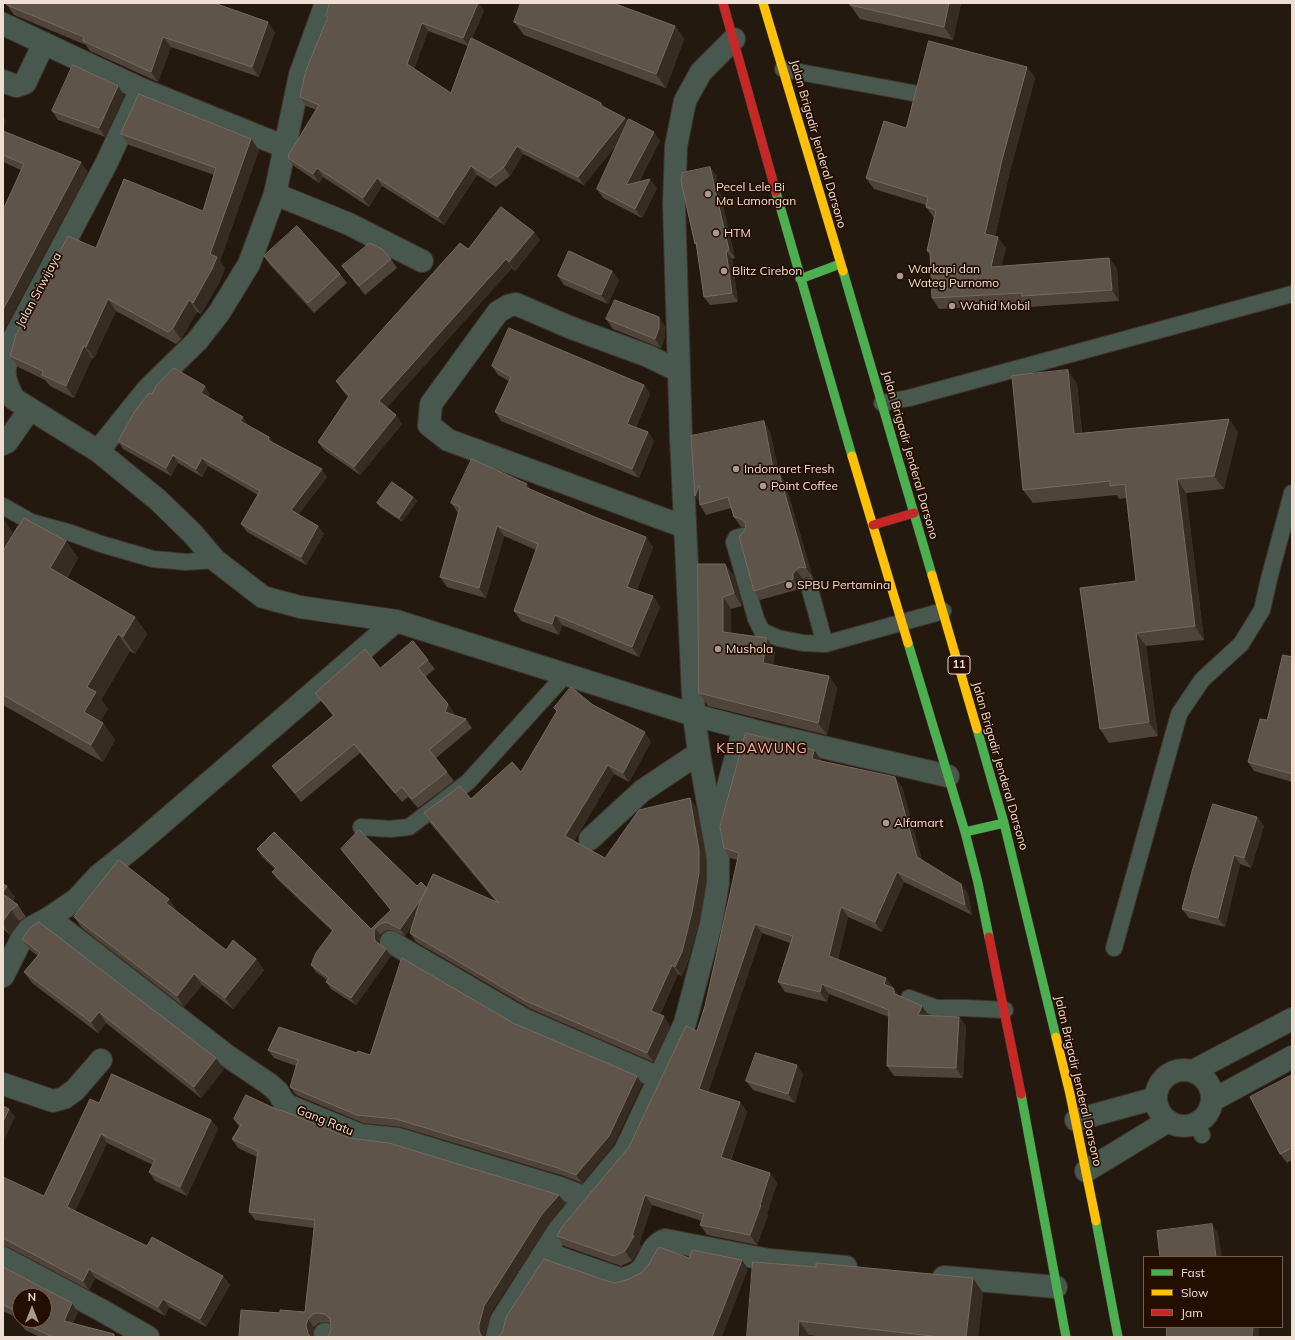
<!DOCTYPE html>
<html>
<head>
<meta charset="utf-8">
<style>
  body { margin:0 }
  #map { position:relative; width:1295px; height:1340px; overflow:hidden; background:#24190e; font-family:Mulish,sans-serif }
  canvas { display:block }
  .frame { position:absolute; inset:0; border:4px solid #efdfd3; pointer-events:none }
  .legend { position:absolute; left:1143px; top:1256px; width:140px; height:72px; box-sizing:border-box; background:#240e00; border:1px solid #756254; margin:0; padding:5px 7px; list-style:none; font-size:12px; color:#efdfd3 }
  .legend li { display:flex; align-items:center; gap:8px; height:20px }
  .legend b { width:20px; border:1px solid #756254 }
  .north { position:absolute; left:12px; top:1288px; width:40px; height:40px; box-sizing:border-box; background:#240e00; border:1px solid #756254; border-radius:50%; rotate:0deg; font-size:11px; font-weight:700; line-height:16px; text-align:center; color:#efdfd3 }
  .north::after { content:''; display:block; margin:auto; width:14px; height:18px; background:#a89a8e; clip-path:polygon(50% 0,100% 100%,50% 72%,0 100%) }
</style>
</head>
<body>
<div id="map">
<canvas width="1295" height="1340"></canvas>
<div class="frame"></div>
<ul class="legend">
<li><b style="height:5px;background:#4caf50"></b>Fast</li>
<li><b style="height:5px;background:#ffc107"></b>Slow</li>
<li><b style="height:5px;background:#c62828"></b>Jam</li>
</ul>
<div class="north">N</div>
</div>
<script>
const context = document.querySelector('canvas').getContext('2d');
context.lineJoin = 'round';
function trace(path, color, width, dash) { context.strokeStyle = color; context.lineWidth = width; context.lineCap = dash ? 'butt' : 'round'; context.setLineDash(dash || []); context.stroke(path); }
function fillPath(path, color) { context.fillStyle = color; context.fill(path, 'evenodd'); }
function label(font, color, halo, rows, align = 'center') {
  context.font = font + ' Mulish,sans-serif'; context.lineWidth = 3.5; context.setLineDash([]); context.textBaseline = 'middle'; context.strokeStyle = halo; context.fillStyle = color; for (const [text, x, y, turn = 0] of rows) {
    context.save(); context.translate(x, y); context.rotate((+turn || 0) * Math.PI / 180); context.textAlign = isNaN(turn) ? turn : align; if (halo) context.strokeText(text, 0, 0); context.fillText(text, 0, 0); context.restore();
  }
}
const lane = new Path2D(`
  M783,69L913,93
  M882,403L909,398L1292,294
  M3,506L31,522L71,533L101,544L153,559L186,562L215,560
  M743,536L736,538L734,542L756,619L762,631L778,638L803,643L825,644L943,611
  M809,586L825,644
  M361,827L390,829L409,827L468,782L566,674
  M1114,948L1179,714L1202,680L1241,644L1262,610L1269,579L1292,493
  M909,998L936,1008H965L1005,1010
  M1197,1123L1202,1135`);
const street = new Path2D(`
  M3,24L141,89L106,164L12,342C4,369 0,373 14,399L98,451L158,500L193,534L215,560L263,597L300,607L396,621L694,715L771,735L948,776
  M3,81L16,86L25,83L44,43
  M141,89L285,147
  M275,194L349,224L422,261
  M679,371L648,356L569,327L516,304L508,306L498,312L431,404L429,425L448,440L685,527
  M3,444L7,442L30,409
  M98,451L148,389L197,341L219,313L249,264L275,194L300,75L326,3
  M716,830L744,728
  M590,839L642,791L699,753
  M49,918L226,1055L269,1084L278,1092L283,1101L289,1106L360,1135L398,1139L560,1188L586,1198
  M391,942L525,1020L659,1078
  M3,976L22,938L29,929L49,918L77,899L98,876L139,843L396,621
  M1156 1098a28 28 0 1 1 56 0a28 28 0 1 1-56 0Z
  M1193,1071L1292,1019
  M3,1084L53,1101L64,1098L75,1090L101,1060
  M1213,1100L1292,1057
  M1076,1120L1156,1098
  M1086,1171L1168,1121
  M545,1253L620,1279C627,1278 636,1275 641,1270C650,1260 651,1245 665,1240L769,1260L846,1267
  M3,1258L101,1310L148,1337
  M944,1277L1056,1287
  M325,1337V1334
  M497,1337L501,1321L559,1230L625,1151L685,1023L711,924L718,883V858L699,753L694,715L681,438L674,204L676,146L685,101L701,72L734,39`);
const fast = new Path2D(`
  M776,192L852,456
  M843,271L932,575
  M800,279L840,264
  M908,643L965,832L978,883L989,937
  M977,729L1004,823L1056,1037
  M965,832L1004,823
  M1021,1094L1066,1337
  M1096,1221L1118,1337`);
const slow = new Path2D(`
  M763,3L843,271
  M852,456L908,643
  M932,575L977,729
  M1056,1037L1070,1094L1096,1221`);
const jam = new Path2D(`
  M723,3L776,192
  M873,525L914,513
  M989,937L1021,1094`);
const wall = new Path2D(`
  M330,3H479L484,11L472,38L601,103L604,107L625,118L628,121L660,141L639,182L657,188L642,218L603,198L597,189L618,143L584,185L523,154L510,176L496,187L477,175L444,225L382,186L369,207L323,177L319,183L294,166L288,158L317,110L306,106L300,97L327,18L326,16ZM428,31L468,46L451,93L414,69Z
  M961,3L953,40L860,19L850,5Z
  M7,5L275,32L259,77L171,47L158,82L90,51L86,45L14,15Z
  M514,22L675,26L684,39L666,88L524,35Z
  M1027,67L1035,78L1010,171L995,236L1006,248L1001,266L1109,258L1117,269L1119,301L1029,307L1027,304L939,309L932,298L930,255L927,251L934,218L926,207V205L874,189L866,178L906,128Z
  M124,95L105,137L58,120L52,111Z
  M3,131L88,172L21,170L3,162Z
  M121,134L251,139L259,150L220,261L225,268L220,281L201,314L197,312L181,339L176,344L116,311L94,358H92L74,398L50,386L45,380L18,367L10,356L96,248L203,211L214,175L129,145Z
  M710,167L716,175L735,258L732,259L738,302L710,305L704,297Z
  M534,232L540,240L515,271L512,268L387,407L402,424L360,475L324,450L318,442L348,397L342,390L336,381L468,249Z
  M264,256L340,274L347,283L314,313L270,265Z
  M391,259L397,268L365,295L349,275L342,266Z
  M612,271L619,280L608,304L564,285L558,276Z
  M606,319L665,326V337L661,348L613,329Z
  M492,366L644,385L650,394L636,427L648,432L654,441L639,478L501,421L495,412L509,381L498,375Z
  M1077,384L1082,433L1229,419L1238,432L1224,489L1186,493L1204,640L1146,646L1158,736L1109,743L1100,729L1136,581L1126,498L1119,499L1117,495L1033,503L1023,490Z
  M152,394H210L208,397L248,425L269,437L273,443L327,477L298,515L324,534L306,565L247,532L241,524L258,495L208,466L202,477L178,463L171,476L123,449L118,441Z
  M770,431L779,473L785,483L813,578L807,577L803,579L800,583V589L760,600L754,591L743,533L746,527H741L734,517L731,508L706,515L700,505V502L695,496Z
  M527,484L530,489L597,518L646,537L653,547L637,590L653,596L660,607L639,657L562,625L559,635L521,621L514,611L536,550L504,536L486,598L447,587L440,577L458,513L451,503Z
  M413,497L417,501L402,522L380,507L377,503Z
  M66,541L78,558L67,578L135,617L147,634L135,654L130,651L101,700L108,709L100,721L103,723L115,740L103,762L3,705V551Z
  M725,564L734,576L742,606L731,609V634L775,651L773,665L829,676L837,688L827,735L708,706L699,693Z
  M1292,657V782L1254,771L1248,762L1267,720Z
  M428,660L435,669L425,677L448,704L454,713V715L466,719L472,728L436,758L447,772L454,781L418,808L408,797L402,802L360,753L301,802L279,775L272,766L333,716L322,702L315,693L380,668Z
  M593,705L651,742L629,782L614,774L574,841L605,858L690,798L696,807L706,859V882L699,921L688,961L682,976L678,974L660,1015L670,1026L653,1062L531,1009L416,942L410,933L412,926L405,936L391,930L385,931L380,935L379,942V944L386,949L391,956L356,1005L331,989L326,982L327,980L316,972L311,965L332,931L277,879L272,872L275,869L262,857L257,849L371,929L391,910L346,856L341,849L417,886L427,888L497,903L430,823L424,813L471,799L521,772L557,712L554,708Z
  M821,759V761L902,787L922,860L961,884L968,894L972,915L904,882L882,932L848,917L838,959L886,978L899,996L929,1016L959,1017L966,1026L963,1078L894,1076L887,1066L889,1017L829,994L827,1002L785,992L778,982L790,943L762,933L708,1092L740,1102L747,1112L731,1160L770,1173L777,1183L767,1213L768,1215L757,1245L707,1235L700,1225L702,1221L652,1205L639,1244L641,1246L632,1261L621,1266L564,1246L557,1236L629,1147L697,1031L705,1006L737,860L730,858L724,848Z
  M1257,817L1264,826L1251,868L1240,864L1225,927L1189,918L1182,909Z
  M3,884L15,897L13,901L18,905L26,917L19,921L10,935L3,929Z
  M177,910L176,911L226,950L256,959L264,970L233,1009L202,985L184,1007L82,928L74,917Z
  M22,939L224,1069L201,1098L106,1023L98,1033L32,983L24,972L38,956L30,950Z
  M513,1023L642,1084L614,1144L582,1183L564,1176L401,1127L363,1123L296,1095L290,1087L296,1066L274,1058L268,1050L357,1053L370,1055Z
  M803,1074L795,1103L753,1090L746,1081Z
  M1292,1075V1160L1287,1163L1280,1154Z
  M99,1103L211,1120L218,1129L187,1196L155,1181L149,1172L153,1165L107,1143L75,1211L147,1246L223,1276L230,1285L206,1327L169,1307L165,1316L95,1278L89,1290L8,1247L3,1246V1177L44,1196Z
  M280,1111L349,1138L559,1195L565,1203L549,1223L490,1314L485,1334V1337H327L329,1335L331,1329L330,1323L325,1322L319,1323L314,1327L313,1334V1337H239L280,1313L305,1312L314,1228L255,1220L249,1212L257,1157L238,1148L232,1139L239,1127L234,1119Z
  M3,1267L78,1312L73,1323L114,1334L116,1337H40L25,1330L18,1321L19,1319L3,1311ZM20,1296L44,1320H20Z
  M816,1267L973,1278L983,1293L978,1337H823L809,1335L747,1337Z`);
const shadedWall = new Path2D(`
  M478,3H479L484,11L469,46L463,38Z
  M949,3H961L953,40L944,27Z
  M268,22L275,32L259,77L252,67Z
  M422,23L428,31L413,73L407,64Z
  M675,26L684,39L666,88L656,74Z
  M163,37L171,47L158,82L151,72Z
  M1027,67L1035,78L1010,171L993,245L985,234L1002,160Z
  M118,86L124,95L105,137L99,128Z
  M3,116L6,121L3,130Z
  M625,118L631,127L584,185L578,177Z
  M654,132L660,141L633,194L626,185Z
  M251,139L259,150L220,261L225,268L220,281L201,314L193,303Z
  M517,146L523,154L510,176L504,167Z
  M81,162L88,172L3,333V310Z
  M471,166L477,175L444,225L438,217Z
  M710,167L716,175L735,258L729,250Z
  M317,168L323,177L319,183L313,174Z
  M377,178L382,186L369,207L363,198Z
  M650,179L657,188L642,218L635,209Z
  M534,232L540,240L515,271L509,262Z
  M998,237L1006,248L999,278L991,267Z
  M726,251L732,259L738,302L732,293Z
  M1109,258L1117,269L1119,301L1112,290Z
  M506,259L512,268L385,410L379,401Z
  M612,271L619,280L608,304L601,295Z
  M108,299L116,311L94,358L86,347Z
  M189,300L197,312L181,339L173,328Z
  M659,317L665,326V337L661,348L655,339Z
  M84,346L92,358L74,398L66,386Z
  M1068,370L1077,384L1083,447L1074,434Z
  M644,385L650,394L633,433L627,424Z
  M205,386L210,394L206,401L201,393Z
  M396,415L402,424L360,475L354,467Z
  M243,417L248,425L246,429L240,421Z
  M1229,419L1238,432L1224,489L1214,476Z
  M764,421L770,431L779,473L785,483L813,578L806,568L774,474Z
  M648,432L654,441L639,478L632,469Z
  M269,437L275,445L268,440Z
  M173,455L178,463L171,476L166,468Z
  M202,458L208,466L202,477L196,469Z
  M322,469L327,477L296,518L291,510Z
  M1177,479L1186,493L1204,640L1195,626Z
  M527,484L534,494L525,487Z
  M699,485L702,505L695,496Z
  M413,497L417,501L402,522L399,518Z
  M3,518L13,533L3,551Z
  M318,526L324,534L306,565L301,557Z
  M497,526L504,536L486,598L479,588Z
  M646,537L653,547L634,597L627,587Z
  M66,541L78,558L62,585L50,568Z
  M725,564L734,576L742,606L734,593Z
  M796,570L803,579L800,583V589L793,579V574Z
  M653,596L660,607L639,657L632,647Z
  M723,597L731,609L732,645L723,632Z
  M555,615L562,625L559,635L552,624Z
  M135,617L147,634L135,654L123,637Z
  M1136,633L1146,646L1158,736L1149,722Z
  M118,634L130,651L101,700L108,709L96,729L84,712L87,687Z
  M767,638L775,651L772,675L763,663Z
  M829,676L837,688L827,735L818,723Z
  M448,704L454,713L452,721L445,712Z
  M103,723L115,740L103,762L91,745Z
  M645,732L651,742L629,782L623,773Z
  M814,750L821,759L819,769L812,759Z
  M608,765L614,774L571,846L565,836Z
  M895,777L902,787L924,867L917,857Z
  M690,798L696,807L706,859V882L699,921L688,961L682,976L675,967Z
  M1257,817L1264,826L1251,868L1244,858Z
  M1234,855L1240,864L1225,927L1218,918Z
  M897,872L904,882L882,932L875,922Z
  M961,884L968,894L972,915L965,905Z
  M7,886L15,897L10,904L3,894V892Z
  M429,889L434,896L405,936L400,929Z
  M169,899L177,910L174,914L166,903Z
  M841,907L848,917L836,966L829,956Z
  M11,910L19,921L10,935L3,925V921Z
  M755,924L762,933L706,1099L699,1089Z
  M375,928L380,935L379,942L380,948L375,941L374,934Z
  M386,949L391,956L356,1005L351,998Z
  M256,959L264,970L233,1009L225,998Z
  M672,965L678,974L658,1020L651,1011Z
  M194,974L202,985L184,1007L177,996Z
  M886,978L900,998L902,1004L884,984Z
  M822,984L829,994L827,1002L820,992Z
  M922,1006L929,1016L918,1015Z
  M99,1012L106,1023L98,1033L91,1022Z
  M664,1016L670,1026L653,1062L647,1053Z
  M959,1017L966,1026L963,1078L956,1068Z
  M216,1058L224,1069L201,1098L194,1087Z
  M797,1065L803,1074L795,1103L788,1094Z
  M637,1076L642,1084L614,1144L582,1183L576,1175Z
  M740,1102L747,1112L728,1167L721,1157Z
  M9,1109L15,1117L3,1143V1122Z
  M211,1120L218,1129L187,1196L180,1187Z
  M101,1134L107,1143L73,1216L67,1207Z
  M770,1173L777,1183L767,1213L768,1215L757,1245L750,1235Z
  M559,1195L565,1203L549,1223L490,1314L485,1334V1337H482L479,1331V1325L484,1306L542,1214Z
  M645,1195L652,1205L639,1244L641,1246L632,1261L625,1251L632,1236Z
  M1212,1224L1218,1233L1222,1257H1216Z
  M742,1260L748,1269L722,1337H712Z
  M89,1269L95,1278L89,1290L83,1281Z
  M223,1276L230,1285L206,1327L200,1319Z
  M973,1278L983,1293L978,1337H966Z
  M163,1299L169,1307L165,1316L158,1307Z
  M72,1303L78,1312L70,1330L64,1321Z
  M308,1319L314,1327L313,1334V1337H310L308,1334L306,1325Z
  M799,1321L809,1335V1337H798Z
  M1253,1327H1259V1337H1252Z`);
const building = new Path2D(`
  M8,3H214L268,22L252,67L163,37L151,72L83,41L84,37L7,5Z
  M330,3H478L463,38L422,23L407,64L451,93L471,38L601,103L600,105L625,118L578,177L517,146L504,167L490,178L471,166L438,217L377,178L363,198L317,168L313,174L288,158L289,154L319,105L300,97L306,70L328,17L326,16Z
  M521,3H613L675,26L656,74L514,22Z
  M851,3H949L944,27L850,5Z
  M929,41L1027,67L1002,160L985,234L998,237L991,267L1109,258L1112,290L1022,296L1021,293L932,298L930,251H927L936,210L926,207L928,197L866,178L884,121L906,128Z
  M73,65L118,86L99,128L52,111Z
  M139,94L251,139L210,254L217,257L212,269L193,303L189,300L173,328L168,332L108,299L86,347L84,346L66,386L42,375L43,371L10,356L16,335L68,236L96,248L124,179L203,211L216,168L121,134Z
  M629,119L654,132L626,185L650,179L635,209L597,189Z
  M3,131L81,162L3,310V210L24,164L3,155Z
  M710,167L729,250L726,251L732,293L704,297L696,242L695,244L681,181L682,173Z
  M501,207L534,232L509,262L506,259L379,401L396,415L354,467L318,442L349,396L336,381L460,243L468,249Z
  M297,226L340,274L308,303L264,256Z
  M370,243L382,249L391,259L359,286L342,266Z
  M569,251L612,271L601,295L558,276Z
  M615,300L659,317V328L655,339L606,319Z
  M509,328L644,385L627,424L648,432L632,469L495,412L511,377L492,366Z
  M174,368L205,386L201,393L243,417L240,421L269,437L268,440L322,469L291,510L318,526L301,557L241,524L260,491L202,458L196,469L173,455L166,468L118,441L135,411L149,393L152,394L157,385Z
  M1068,370L1074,434L1229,419L1214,476L1177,479L1195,626L1136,633L1149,722L1100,729L1080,588L1136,581L1125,484L1110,486V481L1023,490L1012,376Z
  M764,421L774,474L779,473L806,568L800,567L796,570L793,574V579L754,591L739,536L743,533L745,529L746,524L743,520L739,518L734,517L728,497L700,505L699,485L695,496L691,436Z
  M472,459L527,484L525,487L597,518L646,537L627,587L653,596L632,647L555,615L552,624L514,611L538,544L497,526L479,588L440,577L460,507L451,503Z
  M392,482L413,497L399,518L377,503Z
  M24,518L66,541L50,568L135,617L123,637L118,634L87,687L96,692L84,712L103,723L91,745L3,695V551L18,526H19Z
  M698,564H725L734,593L723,597V632L767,638L763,663L829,676L818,723L699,693Z
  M413,641L428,660L418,668L448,704L445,712L466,719L429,750L447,772L412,799L402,787L395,793L354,744L295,793L272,766L334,715L315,693L365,649L380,668Z
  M1283,655L1292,657V774L1248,762L1260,719L1267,720Z
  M571,687L593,705L645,732L623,773L608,765L565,836L605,858L639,810L690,798L699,850V873L692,912L682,952L675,967L672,965L651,1011L664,1016L647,1053L524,1000L410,933L418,907L433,874L499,903L424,813L460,786L471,799L512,762L521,772L557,711L554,708Z
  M746,733L814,750L812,759L895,777L917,857L961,884L965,905L897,872L875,922L841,907L829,956L886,978L884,984L893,988L895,994L922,1006L918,1015L959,1017L956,1068L887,1066L889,1010L822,984L820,992L778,982L793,936L755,924L699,1089L740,1102L721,1157L770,1173L760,1205H761L750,1235L700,1225L704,1214L645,1195L632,1236H634L625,1251L614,1256L557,1236L562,1227L629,1147L686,1026L697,1031L705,1006L739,853L724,848L720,827Z
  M1213,804L1257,817L1244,858L1234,855L1218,918L1182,909L1193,868Z
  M359,830L417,886L421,882L427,888L423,896L400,929L386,922L380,924L375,928L374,934L375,941L386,949L351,998L326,982L329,978L311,965L316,953L333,930L272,872L276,868L257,849L274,832L371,929L391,910L341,849Z
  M119,860L169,899L166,903L226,950L233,940L256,959L225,998L194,974L177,996L74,917Z
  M3,884L7,886L3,892Z
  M3,894L18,905L11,910L3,921Z
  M39,922L216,1058L194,1087L99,1012L91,1022L24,972L40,953L22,939L30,928Z
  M402,958L513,1023L637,1076L609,1136L576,1175L558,1168L396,1119L357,1115L290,1087L298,1060L268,1050L279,1027L357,1053L358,1051L370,1055Z
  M756,1053L797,1065L788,1094L746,1081Z
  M112,1074L211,1120L180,1187L149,1172L155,1160L101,1134L67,1207L147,1246L152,1237L223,1276L200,1319L163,1299L158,1307L89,1269L83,1281L3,1238V1177L44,1196L90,1099L99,1103Z
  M1292,1075V1148L1280,1154L1250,1097Z
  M246,1095L280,1111L281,1110L349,1138L389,1143L559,1195L542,1214L484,1306L479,1325V1331L482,1337H327L329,1335L331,1329L330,1319L325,1314L318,1313L313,1314L308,1319L306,1325L308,1334L311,1337H239L241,1310L280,1313V1310L305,1312L315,1220L249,1212L258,1151L232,1139L241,1125L234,1119Z
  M3,1106L9,1109L3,1122Z
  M1212,1224L1216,1257H1160L1157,1231Z
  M659,1247L689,1258L692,1250L742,1260L712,1337H499L503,1331L506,1317L544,1259L610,1282L616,1283L629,1279L641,1273L649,1264Z
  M753,1262L816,1267V1263L973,1278L966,1337H941L799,1321L798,1337H747Z
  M3,1267L72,1303L64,1321L114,1334L113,1337H53L18,1321L20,1317V1320H44V1296H20V1313L3,1305Z
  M1167,1327H1253L1252,1337H1167Z`);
const markers = [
  [708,194,4,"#a89a8e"],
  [716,233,4,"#a89a8e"],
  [724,271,4,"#a89a8e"],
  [900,276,4,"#a89a8e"],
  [952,306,4,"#a89a8e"],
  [736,469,4,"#a89a8e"],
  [763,486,4,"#a89a8e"],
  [789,585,4,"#a89a8e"],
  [718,649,4,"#a89a8e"],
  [886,823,4,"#a89a8e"]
];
const shields = [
  [959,665,22]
];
const shieldNames = [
  ["11",959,665]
];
const streetNames = [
  ["Jalan Brigadir Jenderal Darsono",818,144,74],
  ["Jalan Sriwijaya",39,290,-62],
  ["Jalan Brigadir Jenderal Darsono",910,455,74],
  ["Jalan Brigadir Jenderal Darsono",1000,766,74],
  ["Jalan Brigadir Jenderal Darsono",1078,1081,77],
  ["Gang Ratu",325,1121,22]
];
const poiNames = [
  ["Pecel Lele Bi",716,187],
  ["Ma Lamongan",716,201],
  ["HTM",724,233],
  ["Warkapi dan",908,269],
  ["Wateg Purnomo",908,283],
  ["Blitz Cirebon",732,271],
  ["Wahid Mobil",960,306],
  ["Indomaret Fresh",744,469],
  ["Point Coffee",771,486],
  ["SPBU Pertamina",797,585],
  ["Mushola",726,649],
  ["Alfamart",894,823]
];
const quarterNames = [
  ["KEDAWUNG",762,749]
];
trace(lane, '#3f352b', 18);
trace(street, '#3f352b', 24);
trace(fast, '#3f352b', 10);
trace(slow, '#3f352b', 10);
trace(jam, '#3f352b', 10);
trace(lane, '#48584e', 16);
trace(street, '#48584e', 22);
trace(fast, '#4caf50', 9);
trace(slow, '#ffc107', 9);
trace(jam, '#c62828', 9);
fillPath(wall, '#4e443a');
fillPath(shadedWall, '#362c21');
fillPath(building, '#5f544a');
trace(building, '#766a60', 1);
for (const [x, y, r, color] of markers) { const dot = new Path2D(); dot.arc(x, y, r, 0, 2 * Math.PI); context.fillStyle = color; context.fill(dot); trace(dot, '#240e00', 1.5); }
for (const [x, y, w] of shields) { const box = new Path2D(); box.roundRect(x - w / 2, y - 9, w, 18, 3); context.fillStyle = '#240e00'; context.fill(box); trace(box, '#efdfd3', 1); }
label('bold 11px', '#efdfd3', null, shieldNames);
label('12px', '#efdfd3', '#240e00', streetNames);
label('12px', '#efdfd3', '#240e00', poiNames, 'left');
context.letterSpacing = '1px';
label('14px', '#f5b0b2', '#240e00', quarterNames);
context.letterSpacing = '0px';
</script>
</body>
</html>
